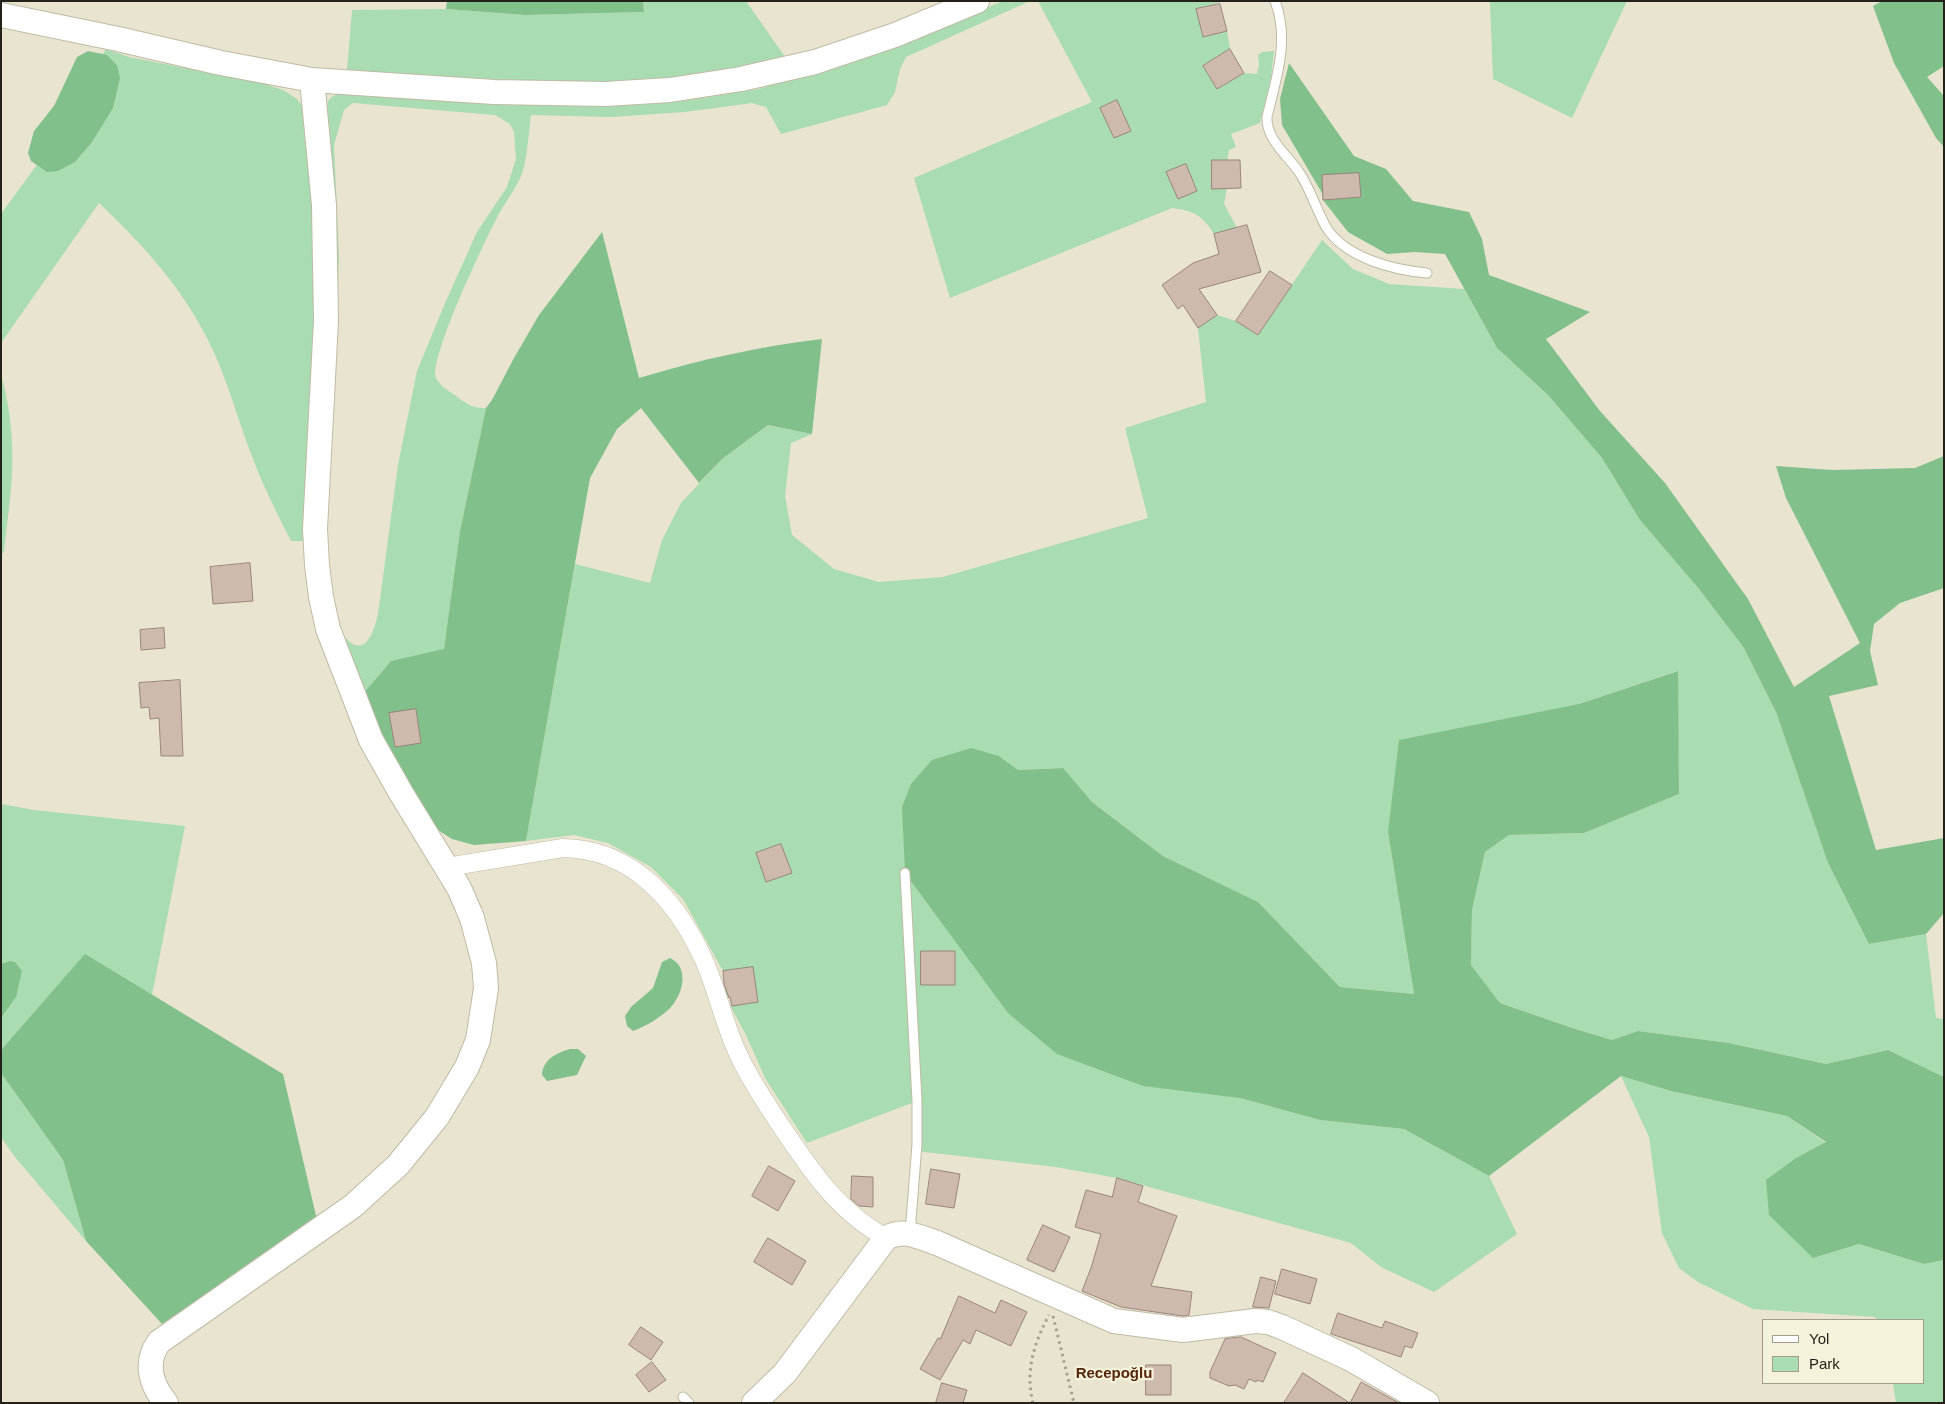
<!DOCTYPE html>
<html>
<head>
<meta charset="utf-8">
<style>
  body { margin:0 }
  #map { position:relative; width:1945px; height:1404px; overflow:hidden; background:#e8e4cf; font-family:Arial,sans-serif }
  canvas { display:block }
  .frame { position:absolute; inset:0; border:2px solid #232119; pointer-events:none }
  .legend { position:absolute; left:1762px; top:1319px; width:162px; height:65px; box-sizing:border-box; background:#f5f2dc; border:1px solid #a19e8e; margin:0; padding:6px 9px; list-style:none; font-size:15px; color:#232119 }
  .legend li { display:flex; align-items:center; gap:10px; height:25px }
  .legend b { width:25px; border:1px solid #a19e8e }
</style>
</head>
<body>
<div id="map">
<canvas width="1945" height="1404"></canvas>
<div class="frame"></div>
<ul class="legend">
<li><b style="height:6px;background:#fff"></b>Yol</li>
<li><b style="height:14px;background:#a9dcb0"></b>Park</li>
</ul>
</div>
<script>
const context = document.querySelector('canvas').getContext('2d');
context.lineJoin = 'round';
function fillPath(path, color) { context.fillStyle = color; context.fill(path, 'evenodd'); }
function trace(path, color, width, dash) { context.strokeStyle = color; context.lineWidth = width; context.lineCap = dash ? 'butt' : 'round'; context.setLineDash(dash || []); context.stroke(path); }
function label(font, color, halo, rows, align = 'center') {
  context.font = font + ' Arial,sans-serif'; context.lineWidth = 4.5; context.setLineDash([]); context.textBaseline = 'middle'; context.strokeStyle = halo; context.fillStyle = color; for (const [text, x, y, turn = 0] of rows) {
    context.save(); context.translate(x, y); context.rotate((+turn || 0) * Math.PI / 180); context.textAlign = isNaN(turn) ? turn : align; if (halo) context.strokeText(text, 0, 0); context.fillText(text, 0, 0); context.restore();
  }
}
const green = new Path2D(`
  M643,1H746L785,57L721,71L630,83L510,80L347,71L352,10L446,9L525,15L644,12Z
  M1003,1H1030L906,57L900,69L895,92L887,105L781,134L766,107L752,103L685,112L611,117L531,115C529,130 527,163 521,176C516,188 507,200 500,212C488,234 428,359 436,378C440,386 449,391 456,396C466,403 473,409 486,408L460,531L444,650L391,661L362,695L343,635C364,661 374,633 378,614L398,465L417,371L446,301L477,232L507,187L516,159L514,132L510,124L495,115L353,103L344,110L334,145L339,256L337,311L331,156L327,104C330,95 338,94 348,92L533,104L608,106L683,101L759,89L873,54Z
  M1038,1H1224L1197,9L1203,37L1227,31L1230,49L1203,66L1217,89L1244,73L1257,74L1259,65L1258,55L1262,52L1274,51L1271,78L1260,123L1231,134L1236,147L1229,150L1228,155L1227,188L1224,204L1237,228L1214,234C1204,216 1192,210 1172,208L950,298L914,178L1092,102Z
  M1490,1H1627L1572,118L1493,79Z
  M106,49L129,57L261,83L283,90L297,99L305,110L315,217L316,324L305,541H291C276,511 261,482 250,451C236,414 226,375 208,340C181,286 143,245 99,203L1,343V214L36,166Z
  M1322,240L1353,269L1389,284L1464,289L1497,348L1548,395L1602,458L1640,520L1699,589L1744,648L1776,712L1828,863L1869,944L1926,934L1936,1018L1944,1019V1077L1888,1050L1826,1064L1729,1043L1638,1031L1612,1040L1572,1028L1500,1003L1471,965L1472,910L1485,852L1509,835L1584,833L1679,794L1677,671L1579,704L1388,832L1414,994L1340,987L1258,902L1163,856L1092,802L1062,768L1018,770L999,756L1240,1098L1320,1120L1404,1129L1489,1176L1517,1234L1434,1292L1381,1267L1351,1243L1117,1178L1056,1167L916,1151L917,1101L807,1143L765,1078L746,1035L731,1007L730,998H726L723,971L683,899L651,867L608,843L574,835L526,841L575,564L650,583L662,540L681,503L722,459L768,425L812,434L791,443L785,496L792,535L834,569L879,582L943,577L1148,518L1125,428L1206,402L1198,328L1217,315L1236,321L1258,335Z
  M1,374C7,396 11,419 12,443C14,478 8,515 4,551L1,556Z
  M1,804L34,810L185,826L152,995L85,955L1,1050Z
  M1,1073L63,1160L86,1241L15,1157L1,1137Z
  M1621,1076L1671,1091L1787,1116L1826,1143L1796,1158L1813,1258L1859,1244L1924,1264L1944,1260V1403H1896L1893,1383H1924V1320H1877L1875,1317L1753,1309L1698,1282L1679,1268L1662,1233L1649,1137Z`);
const forest = new Path2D(`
  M447,1H643L644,12L525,15L446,9Z
  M1882,1H1944V66L1927,77L1944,96V147L1936,138L1894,63L1873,6Z
  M88,51L107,55L117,65L120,78L113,108L92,142L75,162L58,171L47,172L31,161L28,153L34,131L54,106L77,57Z
  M1289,63L1354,156L1386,169L1413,201L1469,212L1482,239L1489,275L1590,312L1546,339L1600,411L1665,483L1748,599L1794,687L1860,643L1786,498L1776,466L1832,470L1915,468L1944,456V588L1900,603L1874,624L1870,651L1878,685L1829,696L1876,850L1944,838V913L1926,934L1869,944L1828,863L1776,712L1744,648L1699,589L1640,520L1602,458L1548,395L1497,348L1445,254L1415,252L1387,254L1348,232L1323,200L1322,193L1282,125L1280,99Z
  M602,232L639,378C699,360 760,346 822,339L812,434L768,425L722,459L699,483L641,408L617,429L590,478L526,841L474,845L452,839L438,830L390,757L362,695L391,661L444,649L460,531L486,408L492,400L514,358L539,315Z
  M1678,671L1679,794L1584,833L1509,835L1485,852L1472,910L1471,965L1500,1003L1572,1028L1612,1040L1638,1031L1729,1043L1826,1064L1888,1050L1944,1077V1260L1924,1264L1859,1244L1813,1258L1769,1215L1766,1180L1796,1158L1826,1142L1787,1116L1671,1091L1621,1076L1489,1176L1404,1129L1320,1120L1240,1098L1143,1086L1057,1054L1008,1013L905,873L902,807L911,784L932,760L971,748L999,756L1018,770L1063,768L1092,802L1163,856L1258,902L1340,987L1414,994L1388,832L1399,740L1579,704Z
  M85,954L283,1074L317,1220L162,1324L86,1241L63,1160L1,1073V1050Z
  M670,958C690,967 683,995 670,1008C660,1018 646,1026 633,1031L627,1026L625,1016L631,1007L653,988L662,962Z
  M10,961L15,962L22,971L16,997L1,1018V964Z
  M570,1049H578L586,1056L577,1075L547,1081L542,1075C543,1059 557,1053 570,1049Z`);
const building = new Path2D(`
  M1220,4L1227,31L1203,37L1196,9Z
  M1230,49L1244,73L1217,89L1203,66Z
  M1117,100L1131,131L1114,138L1100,108Z
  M1212,160H1240L1241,188L1212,189Z
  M1186,164L1197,191L1178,199L1166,172Z
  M1359,173L1361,197L1323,200L1322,175Z
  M1247,225L1261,272L1199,289L1217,315L1198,328L1183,305L1178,309L1162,285L1193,263L1219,254L1214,234Z
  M1270,271L1292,285L1258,335L1236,321Z
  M250,563L253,601L213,604L210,567Z
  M164,628L165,648L141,650L140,630Z
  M180,680L183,756H161L159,718L150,719L149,707L141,708L139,683Z
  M416,709L421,743L395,747L389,713Z
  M781,844L792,873L766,882L756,853Z
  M921,951H955V985H921Z
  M753,967L758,1002L732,1006L730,997L729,998L724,984L723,971Z
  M769,1166L795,1181L778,1211L752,1196Z
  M931,1169L960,1174L954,1208L926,1204Z
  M852,1176L873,1177V1207L859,1206L851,1199Z
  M1117,1178L1143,1186L1138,1202L1177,1216L1151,1286L1192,1292L1189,1315L1183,1316L1121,1307L1082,1291L1091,1268L1101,1234L1075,1227L1086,1190L1112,1197Z
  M1043,1225L1070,1237L1054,1272L1027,1260Z
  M768,1238L806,1261L792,1285L754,1262Z
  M1282,1269L1317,1279L1310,1304L1275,1294Z
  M1261,1277L1276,1281L1269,1308L1253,1307Z
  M959,1296L995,1313L1001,1300L1027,1312L1011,1346L976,1330L970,1344L963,1340L940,1380L920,1369L938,1338L940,1339Z
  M1338,1313L1382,1328L1385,1321L1418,1333L1412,1348L1405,1346L1401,1357L1331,1334Z
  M641,1327L663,1342L651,1360L629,1345Z
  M1241,1337L1276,1353L1263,1382L1257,1380L1256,1382L1249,1379L1244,1389L1235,1385L1229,1386L1210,1378V1372L1225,1339Z
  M652,1362L666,1380L649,1392L636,1375Z
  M1146,1365H1171V1395H1146Z
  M1303,1373L1350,1403L1361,1382L1399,1403H1284Z
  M942,1383L967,1390L963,1403H936Z`);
const path = new Path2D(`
  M1053,1316L1074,1403
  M1033,1403C1025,1371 1034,1343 1049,1315`);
const lane = new Path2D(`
  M1275,1C1290,40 1276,79 1267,117C1266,139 1287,155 1299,172C1310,188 1316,209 1326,227C1345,258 1394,270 1427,273
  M905,873L917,1101V1144L910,1233
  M683,1397L689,1403`);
const street = new Path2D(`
  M447,867L563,848C632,849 676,900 703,958C718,991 724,1026 740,1058C751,1081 765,1102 779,1123C809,1168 837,1211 886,1238`);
const secondary = new Path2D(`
  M1,15L118,39L221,63L312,80L494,92L605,94L670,90L741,79L815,62L895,35L977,1
  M166,1403C151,1385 144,1363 159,1342L353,1206L398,1165L437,1117L467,1067L478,1040L486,988L484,963L472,918L459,888L401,793L371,740L328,629L321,597L317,565L315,529L326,321L324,205L312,80
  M754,1403L785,1373L886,1238C904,1228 919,1237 937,1243L1114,1321L1183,1330L1255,1321L1268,1322L1282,1327L1351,1359L1427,1403`);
const neighbourhoodNames = [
  ["Recepoğlu",1114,1374]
];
fillPath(green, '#a9dcb0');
fillPath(forest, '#82c08b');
fillPath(building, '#cdb9ad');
trace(building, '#99857a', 1);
trace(lane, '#bfbba6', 11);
trace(street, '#bfbba6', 19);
trace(secondary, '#bfbba6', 26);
trace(path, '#a3a090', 3, [2.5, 4]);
trace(lane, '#fff', 9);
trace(street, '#fff', 18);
trace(secondary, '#fff', 24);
label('bold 15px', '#56260b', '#f5f2dc', neighbourhoodNames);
</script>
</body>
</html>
